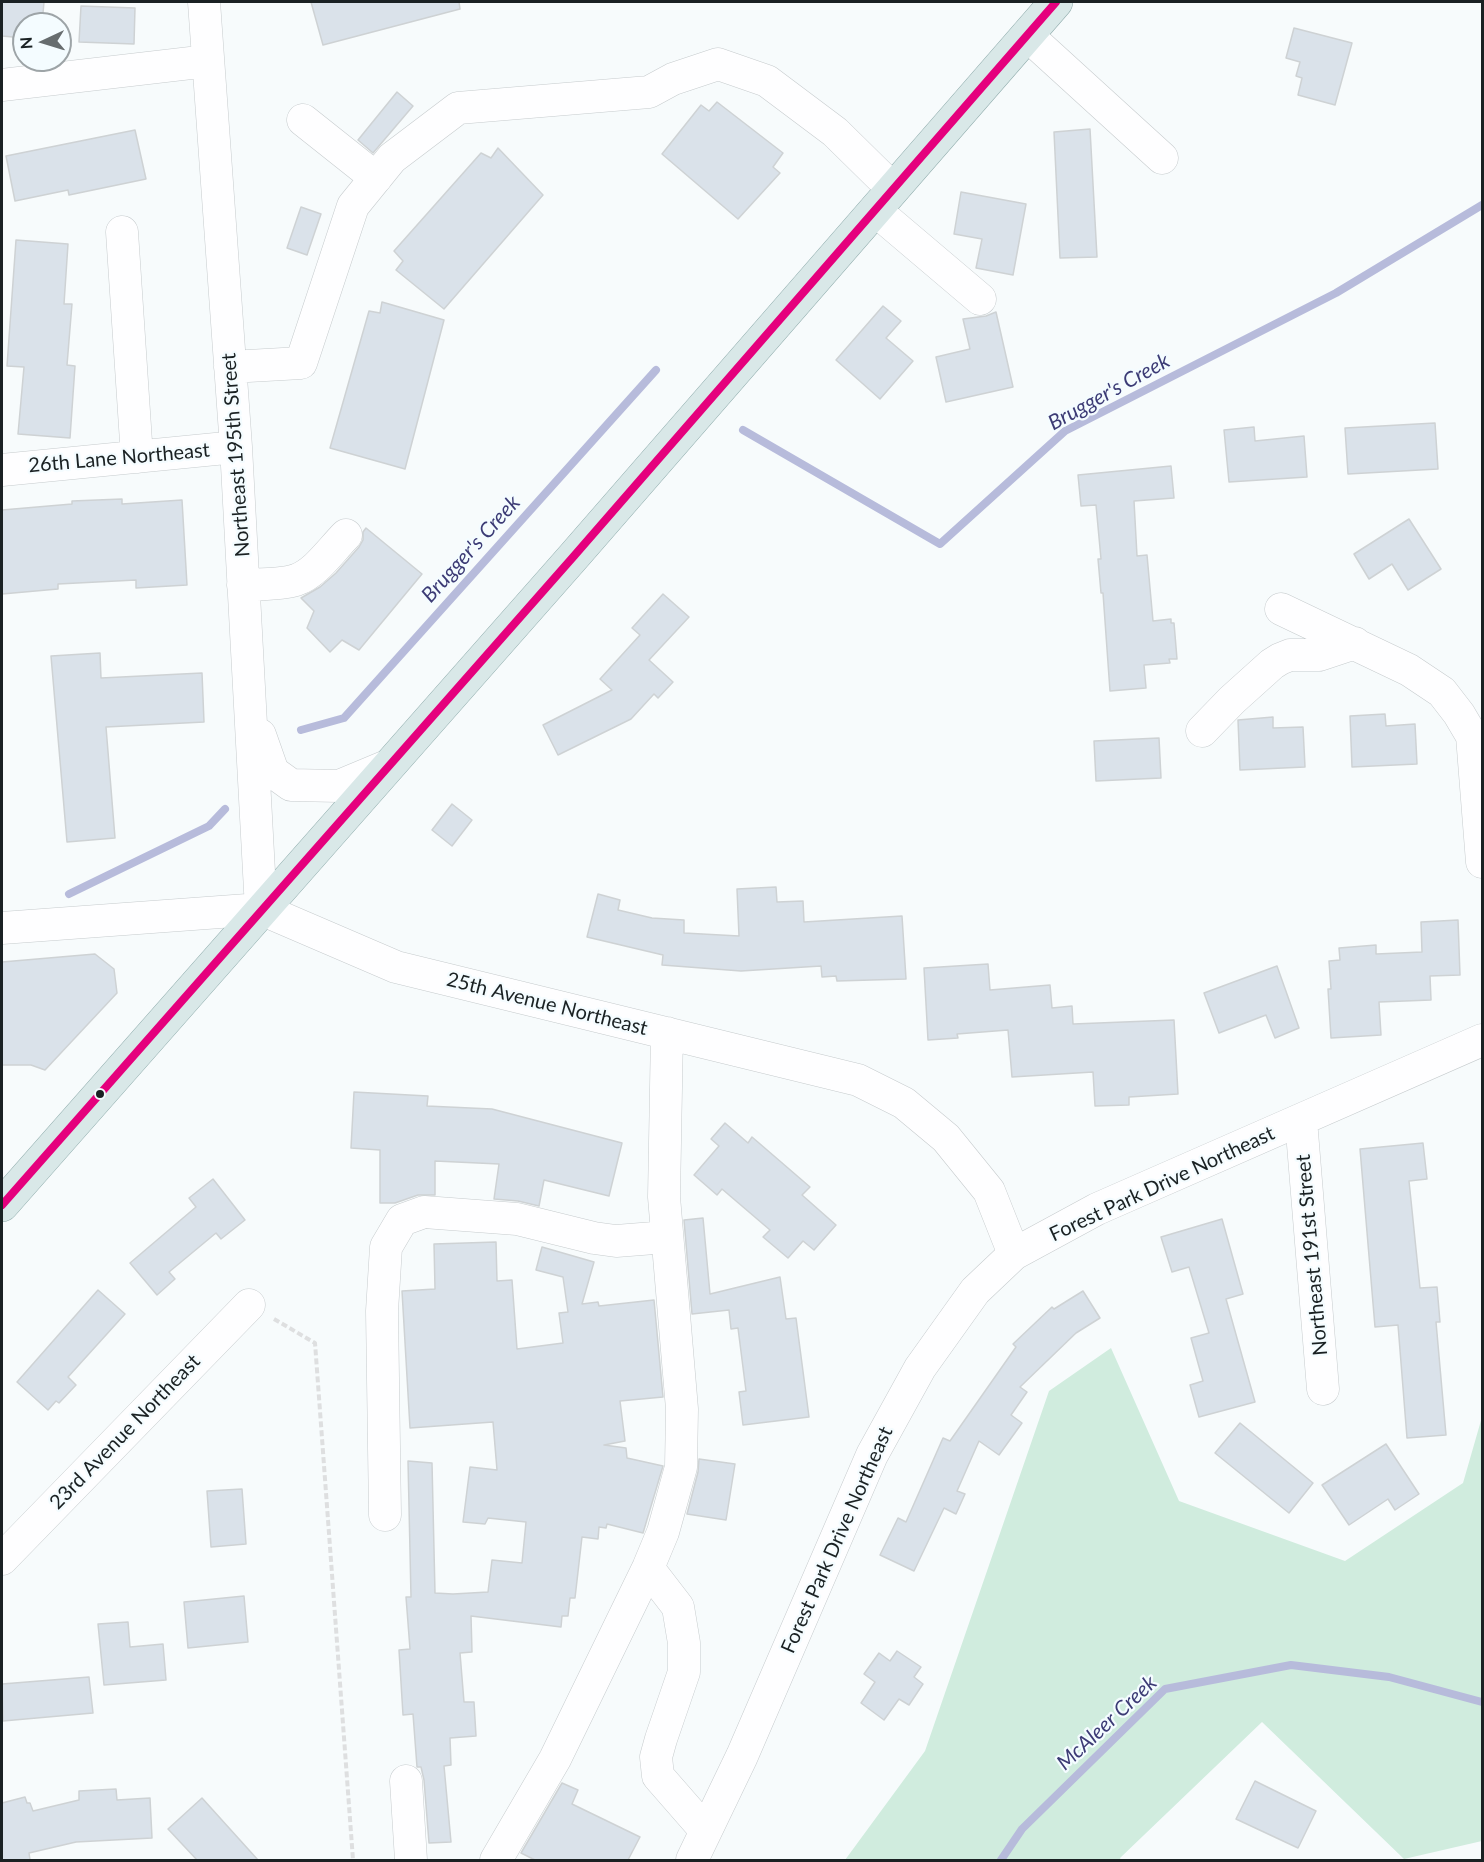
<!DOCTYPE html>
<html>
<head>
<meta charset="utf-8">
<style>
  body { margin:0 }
  #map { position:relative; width:1484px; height:1862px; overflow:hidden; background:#f7fbfc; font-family:Lato,sans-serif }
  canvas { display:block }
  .frame { position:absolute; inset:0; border:3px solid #1a2123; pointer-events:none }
  .north { position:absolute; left:12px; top:12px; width:60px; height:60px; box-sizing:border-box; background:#f4fcff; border:2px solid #9da4a7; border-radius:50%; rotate:266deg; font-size:16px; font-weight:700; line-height:24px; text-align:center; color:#1a2123 }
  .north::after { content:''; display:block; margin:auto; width:21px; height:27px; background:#676d6f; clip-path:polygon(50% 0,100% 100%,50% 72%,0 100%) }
</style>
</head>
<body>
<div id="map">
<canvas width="1484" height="1862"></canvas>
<div class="frame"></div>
<div class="north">N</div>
</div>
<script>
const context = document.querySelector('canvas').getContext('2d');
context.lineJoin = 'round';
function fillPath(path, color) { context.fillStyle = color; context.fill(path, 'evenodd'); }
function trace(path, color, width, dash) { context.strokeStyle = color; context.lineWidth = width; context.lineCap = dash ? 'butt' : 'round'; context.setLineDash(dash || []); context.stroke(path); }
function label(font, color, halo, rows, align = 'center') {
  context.font = font + ' Lato,sans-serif'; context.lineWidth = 4.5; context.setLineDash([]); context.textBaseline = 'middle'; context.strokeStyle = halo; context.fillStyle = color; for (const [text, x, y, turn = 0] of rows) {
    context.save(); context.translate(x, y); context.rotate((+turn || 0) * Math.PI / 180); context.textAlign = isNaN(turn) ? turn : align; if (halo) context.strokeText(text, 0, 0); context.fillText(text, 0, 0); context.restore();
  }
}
const green = new Path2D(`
  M1111,1348L1179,1501L1345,1561L1463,1483L1482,1417V1841L1404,1859L1262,1722L1120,1858L1121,1860H845L925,1751L1049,1391Z`);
const stream = new Path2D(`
  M743,430L940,544L1065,431L1336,293L1482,205
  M301,730L344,718L656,370
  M69,894L209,826L225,809
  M1001,1860L1022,1829L1165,1689L1291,1665L1389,1677L1482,1702`);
const building = new Path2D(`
  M2,2H44L42,24H24V38L2,36Z
  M311,2H459L460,9L323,45Z
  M81,6L135,8L134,44L79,42Z
  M1294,28L1352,43L1335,105L1298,95L1302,78L1296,76L1300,62L1286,58Z
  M397,92L413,106L373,153L358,140Z
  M717,102L783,153L773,167L780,173L738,219L662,154L701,105L709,111Z
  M1090,129L1097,257L1060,258L1054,132Z
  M135,130L146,179L69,195L68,190L15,201L6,156Z
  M498,148L543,195L444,309L396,270L403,261L394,251L481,153L491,158Z
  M961,192L1026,204L1013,275L976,268L982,239L954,234Z
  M301,207L321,214L307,255L287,248Z
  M16,240L68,244L64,304H72L67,365L75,366L70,438L18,434L24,367L7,366Z
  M382,302L444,320L405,469L330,448L369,311L380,313Z
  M883,306L901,321L886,338L913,361L880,399L836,360Z
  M996,312L1013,387L946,402L936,357L970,349L963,319L986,316Z
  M1435,423L1438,469L1348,474L1345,428Z
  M1254,427L1255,441L1304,436L1307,477L1229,482L1224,430Z
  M1171,466L1174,498L1134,501L1137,556L1147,555L1153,621L1171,619V623H1174L1177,659H1169L1170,663L1144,665L1146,688L1110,691L1103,593H1101L1098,559H1101L1096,505L1081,506L1078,475Z
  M122,499V504L182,500L187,585L136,588V580L58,584V589L2,594V510L72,504V501Z
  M1409,519L1441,569L1408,590L1392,564L1369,579L1354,554Z
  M366,528L422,574L359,650L342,640L330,652L307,628L314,611L301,598L320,587L336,573L359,547L363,540V532Z
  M663,594L689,617L649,660L673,682L658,698L654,694L631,719L558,755L543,725L612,690L600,679L640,635L632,628Z
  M100,653L101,678L202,673L204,722L106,727L115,838L67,842L51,656Z
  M1385,714L1386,726L1415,724L1417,764L1352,767L1350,716Z
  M1273,717V728L1303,727L1305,767L1240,770L1238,720Z
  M1159,738L1161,778L1096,781L1094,741Z
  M452,804L472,820L452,846L432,830Z
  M776,887L777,902L803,901L804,922L902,916L906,979L837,981L836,976L822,977L821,966L741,971L662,965L663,955L587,937L598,894L620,900L618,910L652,918L684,920V933L739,936L737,889Z
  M1458,920L1460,975L1430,976L1431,1000L1379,1002L1381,1035L1331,1038L1328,989H1331L1329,961L1340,960L1339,948L1376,945V954L1422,952L1421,922Z
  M95,954L114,969L117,993L45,1070L31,1065H2V962Z
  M988,964L990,990L1050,985L1052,1008L1072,1006L1073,1024L1174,1020L1178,1094L1129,1097V1105L1095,1106L1093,1072L1012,1077L1008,1030L957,1034L958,1038L928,1040L924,968Z
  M1277,966L1299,1028L1275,1038L1266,1015L1219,1033L1204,993Z
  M354,1092L428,1096L427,1106L492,1109L622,1143L609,1196L544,1180L539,1206L518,1201L494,1199L499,1164L435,1161V1195H418L395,1203H380V1150L351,1148Z
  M725,1123L748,1143L752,1137L810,1187L802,1195L836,1225L814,1250L803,1241L788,1258L763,1237L770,1230L722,1189L717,1195L694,1175L719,1146L711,1139Z
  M1423,1143L1427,1179L1409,1181L1420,1288L1437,1287L1440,1322H1436L1446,1435L1407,1438L1398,1325L1375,1327L1360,1149Z
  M213,1179L245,1220L221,1239L216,1233L169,1272L175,1279L157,1295L130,1263L196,1207L189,1198Z
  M703,1218L710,1294L780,1277L786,1319L796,1318L809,1417L743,1425L739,1392L746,1391L738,1328L731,1329L729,1310L692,1314L684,1220Z
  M1222,1219L1243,1294L1226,1299L1255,1402L1199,1417L1190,1385L1203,1381L1191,1338L1209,1333L1189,1267L1172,1272L1161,1237Z
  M496,1242L497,1281L512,1280L517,1349L563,1343L559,1313L568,1312L563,1277L536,1270L542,1247L594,1262L582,1304L598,1302L599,1306L654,1300L663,1397L620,1401L625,1441L604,1445L626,1448L627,1458L663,1466L643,1533L607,1524L606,1528L599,1527L598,1539L582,1537L575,1598H570L568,1616H562L561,1627L471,1616L472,1652L460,1653L464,1702H474L476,1736L450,1738L451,1765L444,1766L451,1842L429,1843L424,1780L421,1767H417L413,1714L403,1715L399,1650L410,1649L406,1597H411L408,1461L432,1463L435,1593L453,1594L488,1592L492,1560L522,1563L526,1522L488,1518L485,1524L463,1522L470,1467L497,1470L493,1422L410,1428L402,1291L435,1289L434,1244Z
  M98,1290L125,1314L68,1377L76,1385L59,1403L56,1401L48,1410L17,1382Z
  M1083,1291L1100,1318L1076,1333L1020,1387L1027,1392L1011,1415L1022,1423L999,1455L979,1441L957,1491L965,1494L956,1514L944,1508L914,1571L880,1555L898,1518L906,1522L943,1438L950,1441L1016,1347L1013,1344L1052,1307L1054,1309Z
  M1240,1423L1313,1483L1289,1513L1215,1453Z
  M1386,1444L1419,1494L1395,1510L1388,1499L1349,1525L1322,1485Z
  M699,1459L735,1464L726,1520L687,1514L698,1472Z
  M242,1489L246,1544L211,1547L207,1491Z
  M244,1596L248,1642L188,1648L184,1602Z
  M128,1622L130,1647L163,1644L166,1680L104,1685L98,1624Z
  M897,1651L921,1667L914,1677L923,1684L909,1705L899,1699L884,1720L861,1703L875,1682L864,1674L879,1653L890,1661Z
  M89,1677L93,1713L3,1721L2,1684Z
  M1255,1781L1316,1811L1298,1848L1236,1819Z
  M562,1783L578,1790L572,1804L640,1837L628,1860H535L521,1853Z
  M116,1789L117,1800L150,1798L152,1838L76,1842L29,1853L30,1860H2V1803L25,1797L27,1803H30L33,1811L79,1800V1791Z
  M202,1798L258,1860H197L168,1829Z`);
const path = new Path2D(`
  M274,1319L315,1343L353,1860`);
const minor = new Path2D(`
  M204,2L236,447L261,909
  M1027,35L1162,158
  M2,85L208,61
  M303,120L376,178
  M875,210L980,299
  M122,232L137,457
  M230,367L301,363L353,206L392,158L458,108L649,92L673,79L718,64L767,81L835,132L893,189
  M2,470L236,447
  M243,585C260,584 280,585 296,580C316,573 331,550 346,535
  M1281,609L1409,670L1442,692L1459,714L1472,736L1482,862
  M1202,731L1232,700L1272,664L1280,659L1290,655H1319L1355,643
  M260,735L273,772L291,785L339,786L387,766
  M2,928L261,909L396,967L858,1080L904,1103L946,1138L989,1191L1014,1254
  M1301,1120L1323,1389
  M385,1515L382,1311L386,1247L402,1220L424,1212L517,1219L594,1238L616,1241L667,1237
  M2,1559L249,1305
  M648,1568L678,1607L684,1643V1672L661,1739L656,1757L658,1776L706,1831
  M406,1781L411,1860
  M496,1860L555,1759L648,1568L663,1532L681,1467L682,1409L664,1197L667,1033
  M692,1860L742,1756L872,1455L920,1368L975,1291L1014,1254L1097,1209L1482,1040`);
const major = new Path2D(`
  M2,1205L574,556L1056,2`);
const bus1 = new Path2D(`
  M2,1205L574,556L1056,2`);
const markers = [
  [100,1094,5,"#1a2123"]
];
const streetNames = [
  ["Northeast 195th Street",236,455,-94],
  ["26th Lane Northeast",119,458,-5],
  ["25th Avenue Northeast",547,1004,14],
  ["Forest Park Drive Northeast",1162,1184,-25],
  ["Northeast 191st Street",1312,1255,-95],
  ["23rd Avenue Northeast",125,1432,-46],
  ["Forest Park Drive Northeast",837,1540,-66]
];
const waterNames = [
  ["Brugger's Creek",1109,392,-29],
  ["Brugger's Creek",471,549,-48],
  ["McAleer Creek",1107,1723,-43]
];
fillPath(green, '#d0ecde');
trace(stream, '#b7bbdb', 8);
fillPath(building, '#dae2ea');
trace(building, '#ced2d4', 1.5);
trace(minor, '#c6cbcd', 33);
trace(major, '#90acac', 34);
trace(path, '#dedfe0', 4, [6, 3]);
trace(minor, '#fefeff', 32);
trace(major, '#d9e8e8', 33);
trace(bus1, '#e5007d', 8);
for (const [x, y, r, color] of markers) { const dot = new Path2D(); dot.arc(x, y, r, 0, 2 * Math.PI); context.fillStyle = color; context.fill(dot); trace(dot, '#f4fcff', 2); }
label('20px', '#1a2123', '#f4fcff', streetNames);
label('italic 21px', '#3c3b75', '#f4fcff', waterNames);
</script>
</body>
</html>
